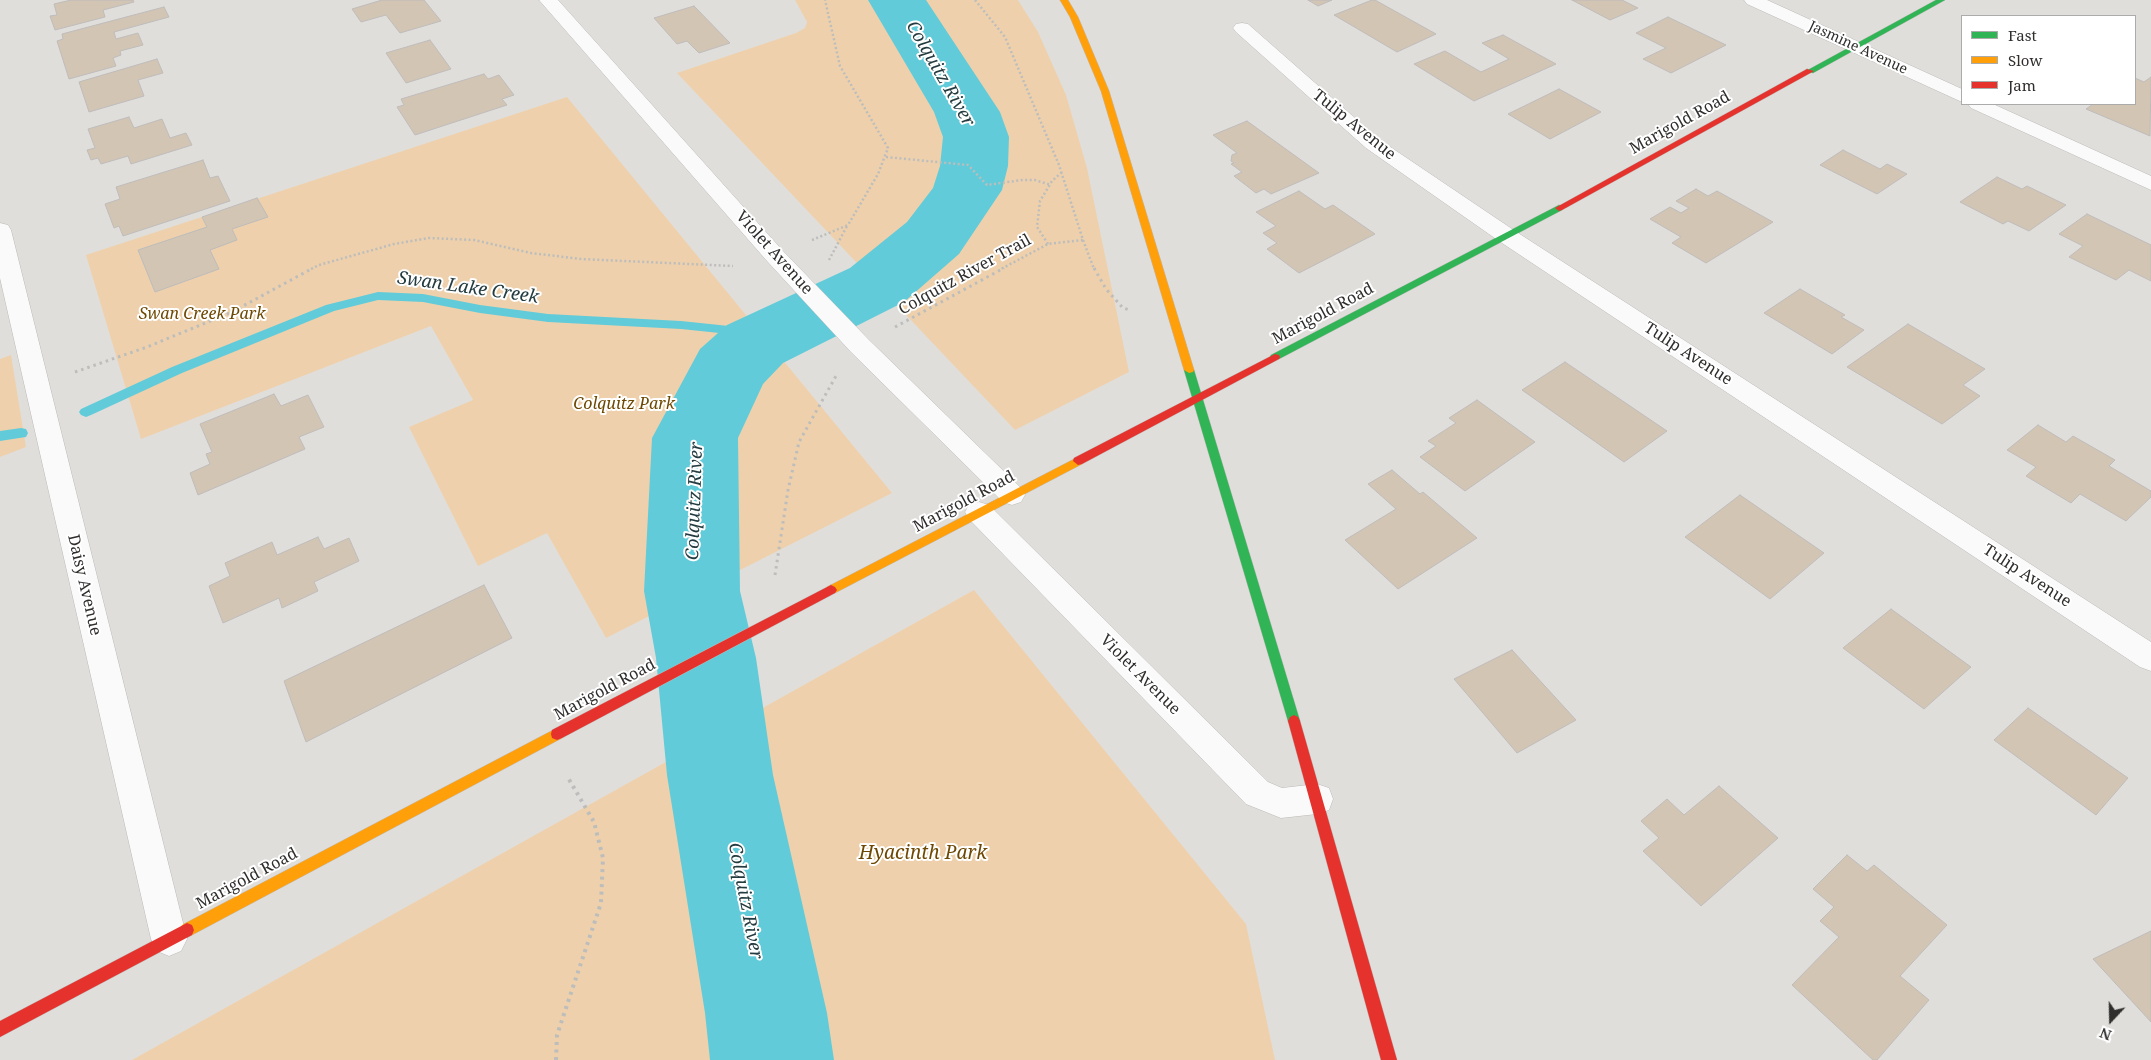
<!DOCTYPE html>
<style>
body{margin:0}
#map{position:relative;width:2151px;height:1060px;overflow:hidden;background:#e0dedb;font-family:"Noto Serif",serif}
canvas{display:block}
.legend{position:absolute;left:1961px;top:15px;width:175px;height:90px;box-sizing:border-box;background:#fff;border:1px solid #acabab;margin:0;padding:6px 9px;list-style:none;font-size:15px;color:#2f2e2c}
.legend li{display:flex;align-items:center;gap:10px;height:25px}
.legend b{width:25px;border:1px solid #acabab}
.north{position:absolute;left:2086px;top:995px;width:50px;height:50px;-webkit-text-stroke:4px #fff;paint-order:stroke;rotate:201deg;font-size:14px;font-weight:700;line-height:20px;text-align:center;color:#2f2e2c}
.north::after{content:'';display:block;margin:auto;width:18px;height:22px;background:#2f2e2c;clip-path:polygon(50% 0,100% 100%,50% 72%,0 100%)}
</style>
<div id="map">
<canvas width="2151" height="1060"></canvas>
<ul class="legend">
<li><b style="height:6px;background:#30b455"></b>Fast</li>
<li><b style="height:6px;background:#ff9f0a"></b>Slow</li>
<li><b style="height:6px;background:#e5322d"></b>Jam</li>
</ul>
<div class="north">N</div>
</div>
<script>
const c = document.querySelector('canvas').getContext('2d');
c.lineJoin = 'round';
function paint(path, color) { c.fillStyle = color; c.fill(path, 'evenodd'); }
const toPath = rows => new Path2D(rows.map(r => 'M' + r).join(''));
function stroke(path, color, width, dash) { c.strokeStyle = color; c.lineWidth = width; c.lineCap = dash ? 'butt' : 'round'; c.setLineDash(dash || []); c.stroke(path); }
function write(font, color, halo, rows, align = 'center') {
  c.font = font + ' "Noto Serif",serif'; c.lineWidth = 4; c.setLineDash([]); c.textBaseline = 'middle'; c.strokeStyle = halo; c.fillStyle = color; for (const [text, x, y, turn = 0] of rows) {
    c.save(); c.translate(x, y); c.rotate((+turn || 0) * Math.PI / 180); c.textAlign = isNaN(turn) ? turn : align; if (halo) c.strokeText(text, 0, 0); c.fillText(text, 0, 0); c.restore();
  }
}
paint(toPath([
 [795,0,1018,0,1038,32,1066,95,1087,168,1129,372,1015,430,677,73,796,33,805,28,807,22],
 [567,97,892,493,606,638,547,533,478,566,409,427,473,400,431,326,141,439,86,255],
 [11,355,26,447,0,457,0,359],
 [974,590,1246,924,1275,1060,132,1060]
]), '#eed1ac');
paint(toPath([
 [378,292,423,294,480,305,548,314,681,321,777,331,784,335,777,339,681,329,548,322,480,313,423,302,378,300,334,311,182,373,91,415,86,417,81,415,79,412,81,409,172,367,326,305,378,292],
 [21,428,26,429,28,433,26,437,0,441,0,431,21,428]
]), '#62cbd9');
paint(toPath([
 [868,0,926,0,1000,112,1009,137,1008,166,1002,190,959,254,904,302,783,363,763,384,738,438,740,591,756,658,773,775,827,1013,834,1060,710,1060,705,1013,667,775,656,658,644,591,652,438,700,349,727,325,850,268,907,222,933,188,940,166,943,137,934,112,868,0]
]), '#62cbd9');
const building = toPath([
 [71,0,133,0,134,2,103,10,105,17,55,30,50,16,57,15,54,4,71,0],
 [382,0,424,0,441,21,400,33,386,15,361,22,352,9,382,0],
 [1308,0,1332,0,1318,6,1308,0],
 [1372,0,1375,0,1436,34,1397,52,1334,15,1372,0],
 [1572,0,1622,0,1638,8,1610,20,1572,0],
 [694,6,730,43,699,53,687,41,677,44,654,18,694,6],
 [164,7,169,17,114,32,116,39,138,33,143,45,120,51,121,55,113,58,116,66,69,79,57,41,63,39,62,34,164,7],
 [1668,17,1726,45,1671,73,1643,59,1666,48,1636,33,1668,17],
 [1503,35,1556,64,1474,101,1414,64,1445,51,1481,72,1509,59,1482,43,1503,35],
 [430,40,451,69,406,83,386,53,430,40],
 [157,59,163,73,138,80,144,96,89,112,79,82,157,59],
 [484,74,488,79,499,75,514,95,502,99,507,105,415,135,397,107,404,105,401,99,484,74],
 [2151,77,2150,136,2086,109,2093,104,2135,104,2135,78,2144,82,2151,77],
 [1559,89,1601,112,1550,139,1508,114,1559,89],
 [129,117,134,128,162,119,170,138,186,133,192,145,131,164,128,156,101,164,98,158,91,160,87,150,95,148,88,129,129,117],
 [1247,121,1319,173,1271,194,1264,189,1256,193,1234,176,1242,172,1231,164,1234,163,1231,161,1232,155,1237,153,1213,135,1247,121],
 [1843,150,1880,169,1887,164,1907,174,1877,194,1820,165,1843,150],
 [203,160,210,178,218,176,230,201,123,236,119,226,114,228,105,204,120,199,116,187,203,160],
 [1997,177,2022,189,2027,186,2066,205,2029,231,2008,221,2003,224,1960,202,1997,177],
 [1696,189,1708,196,1717,191,1773,222,1706,263,1672,243,1681,237,1650,219,1670,207,1681,213,1689,208,1676,201,1696,189],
 [1299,191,1325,209,1333,205,1375,234,1299,273,1267,249,1277,243,1263,233,1276,226,1256,212,1299,191],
 [257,198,268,217,232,229,237,240,210,250,219,269,155,292,138,250,207,227,202,217,257,198],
 [2087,214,2151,245,2151,281,2129,270,2116,280,2069,257,2083,246,2059,234,2087,214],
 [1800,289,1845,315,1841,317,1864,330,1832,354,1764,313,1800,289],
 [1908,324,1985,369,1963,385,1980,396,1942,424,1847,367,1908,324],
 [1565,362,1667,431,1624,462,1522,390,1565,362],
 [274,394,281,406,308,395,324,427,299,437,305,449,198,495,190,473,210,464,206,454,212,452,200,424,274,394],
 [1477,400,1535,442,1465,491,1420,457,1436,446,1428,441,1456,423,1449,418,1477,400],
 [2038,425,2066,442,2073,436,2115,460,2109,466,2151,491,2151,497,2126,521,2080,494,2071,503,2026,476,2036,467,2007,450,2038,425],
 [1392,470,1420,494,1423,492,1477,538,1398,589,1345,540,1396,509,1368,484,1392,470],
 [1740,495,1824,553,1770,599,1685,537,1740,495],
 [318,537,324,549,349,538,359,561,314,582,318,591,282,608,279,598,223,623,209,586,230,576,225,563,272,542,277,555,318,537],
 [484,585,512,638,306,742,284,681,484,585],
 [1891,609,1971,667,1924,709,1843,648,1891,609],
 [1512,650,1576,720,1517,753,1454,679,1512,650],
 [2028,708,2128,778,2096,815,1994,740,2028,708],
 [1719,786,1778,838,1701,906,1643,851,1659,838,1641,821,1667,799,1684,815,1719,786],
 [1847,855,1867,871,1874,865,1947,925,1900,976,1929,1000,1877,1060,1873,1060,1792,985,1839,937,1820,921,1834,907,1813,889,1847,855],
 [2151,931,2151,1022,2093,959,2151,931]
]);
paint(building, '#d2c5b4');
stroke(building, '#bebcbb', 1);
const street = toPath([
 [539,0,558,0,783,251,869,340,1021,488,1025,495,1021,502,1012,505,1003,502,851,352,767,261,539,0],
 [1744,0,1767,0,1962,89,1962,102,1747,4,1744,0],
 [1242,23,1248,24,1380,140,1515,231,2151,642,2151,671,2140,667,1499,241,1366,148,1236,32,1233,28,1236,24,1242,23],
 [1968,104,1993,104,2151,176,2151,190,1971,108,1968,104],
 [0,223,8,225,11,230,187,939,181,951,169,956,157,951,151,939,0,278,0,223],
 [979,502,989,505,1268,782,1282,788,1317,784,1329,788,1333,799,1329,810,1317,814,1281,818,1246,804,969,519,965,512,969,505,979,502]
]);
const fast = toPath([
 [1936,0,1945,0,1813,73,1806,71,1936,0],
 [1559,205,1563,208,1562,210,1279,359,1271,359,1270,357,1271,355,1559,205],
 [1189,367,1194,370,1300,721,1298,725,1294,727,1290,725,1288,721,1184,370,1189,367]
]);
const slow = toPath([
 [1060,0,1068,0,1078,17,1109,91,1194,370,1193,372,1189,373,1184,370,1101,91,1070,17,1060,0],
 [1078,457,1082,458,1083,461,1082,464,835,593,827,593,825,590,827,587,1078,457],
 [557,728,562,730,563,734,562,738,192,935,187,937,182,935,180,930,182,925,557,728]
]);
const jam = toPath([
 [1807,69,1814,71,1562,210,1559,211,1555,208,1807,69],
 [1275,354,1279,355,1280,357,1279,359,1082,464,1078,465,1073,461,1074,458,1275,354],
 [831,585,835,587,837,590,835,593,562,738,557,740,552,738,551,734,552,730,831,585],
 [1294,715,1298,717,1300,721,1397,1060,1381,1060,1288,721,1290,717,1294,715],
 [187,923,192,925,194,930,192,935,0,1037,0,1021,187,923]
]);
stroke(street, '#bcbab8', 1);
stroke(fast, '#bcbab8', 1);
stroke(slow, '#bcbab8', 1);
stroke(jam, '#bcbab8', 1);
stroke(toPath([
 [975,0,1005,37,1059,165,1083,240,1048,244,1001,269],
 [886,157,968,165,987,185,1022,180,1035,180,1051,185],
 [812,240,848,225,878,174,888,148,840,66,825,0],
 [1083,240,1094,269],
 [1048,244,1037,227,1040,201,1052,181,1062,172],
 [829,260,847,226],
 [311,269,319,265,394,244,429,238,474,240,531,253,581,259,733,266]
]), '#bdbdbc', 2.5, [2, 2.5]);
stroke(toPath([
 [1094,268,1106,289,1123,308,1130,310],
 [895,327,1004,268],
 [75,372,147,347,232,312,313,268],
 [775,575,788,490,799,442,836,376]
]), '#bdbdbc', 3, [2.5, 4]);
stroke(toPath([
 [556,1060,557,1035,601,903,603,858,594,822,567,776]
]), '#bdbdbc', 4, [3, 4.5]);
paint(street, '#fafafa');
paint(fast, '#30b455');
paint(slow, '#ff9f0a');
paint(jam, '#e5322d');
write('14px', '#2f2e2c', '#fff', [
 ["Jasmine Avenue",1858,48,25]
]);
write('16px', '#2f2e2c', '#fff', [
 ["Marigold Road",1680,123,-29],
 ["Tulip Avenue",1354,125,39],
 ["Violet Avenue",774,253,48],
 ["Colquitz River Trail",965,275,-29],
 ["Marigold Road",1323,314,-28],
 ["Tulip Avenue",1688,354,33],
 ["Marigold Road",964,502,-28],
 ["Tulip Avenue",2027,576,33],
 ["Daisy Avenue",84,585,77],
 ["Violet Avenue",1140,675,45],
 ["Marigold Road",605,690,-28],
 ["Marigold Road",247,879,-28]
]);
write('italic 16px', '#6e4802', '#fff', [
 ["Swan Creek Park",202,314],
 ["Colquitz Park",624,404]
]);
write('italic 18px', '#243c40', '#fff', [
 ["Colquitz River",940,74,60],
 ["Swan Lake Creek",468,288,8],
 ["Colquitz River",695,501,-88],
 ["Colquitz River",745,901,79]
]);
write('italic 19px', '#6e4802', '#fff', [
 ["Hyacinth Park",923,854]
]);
</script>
